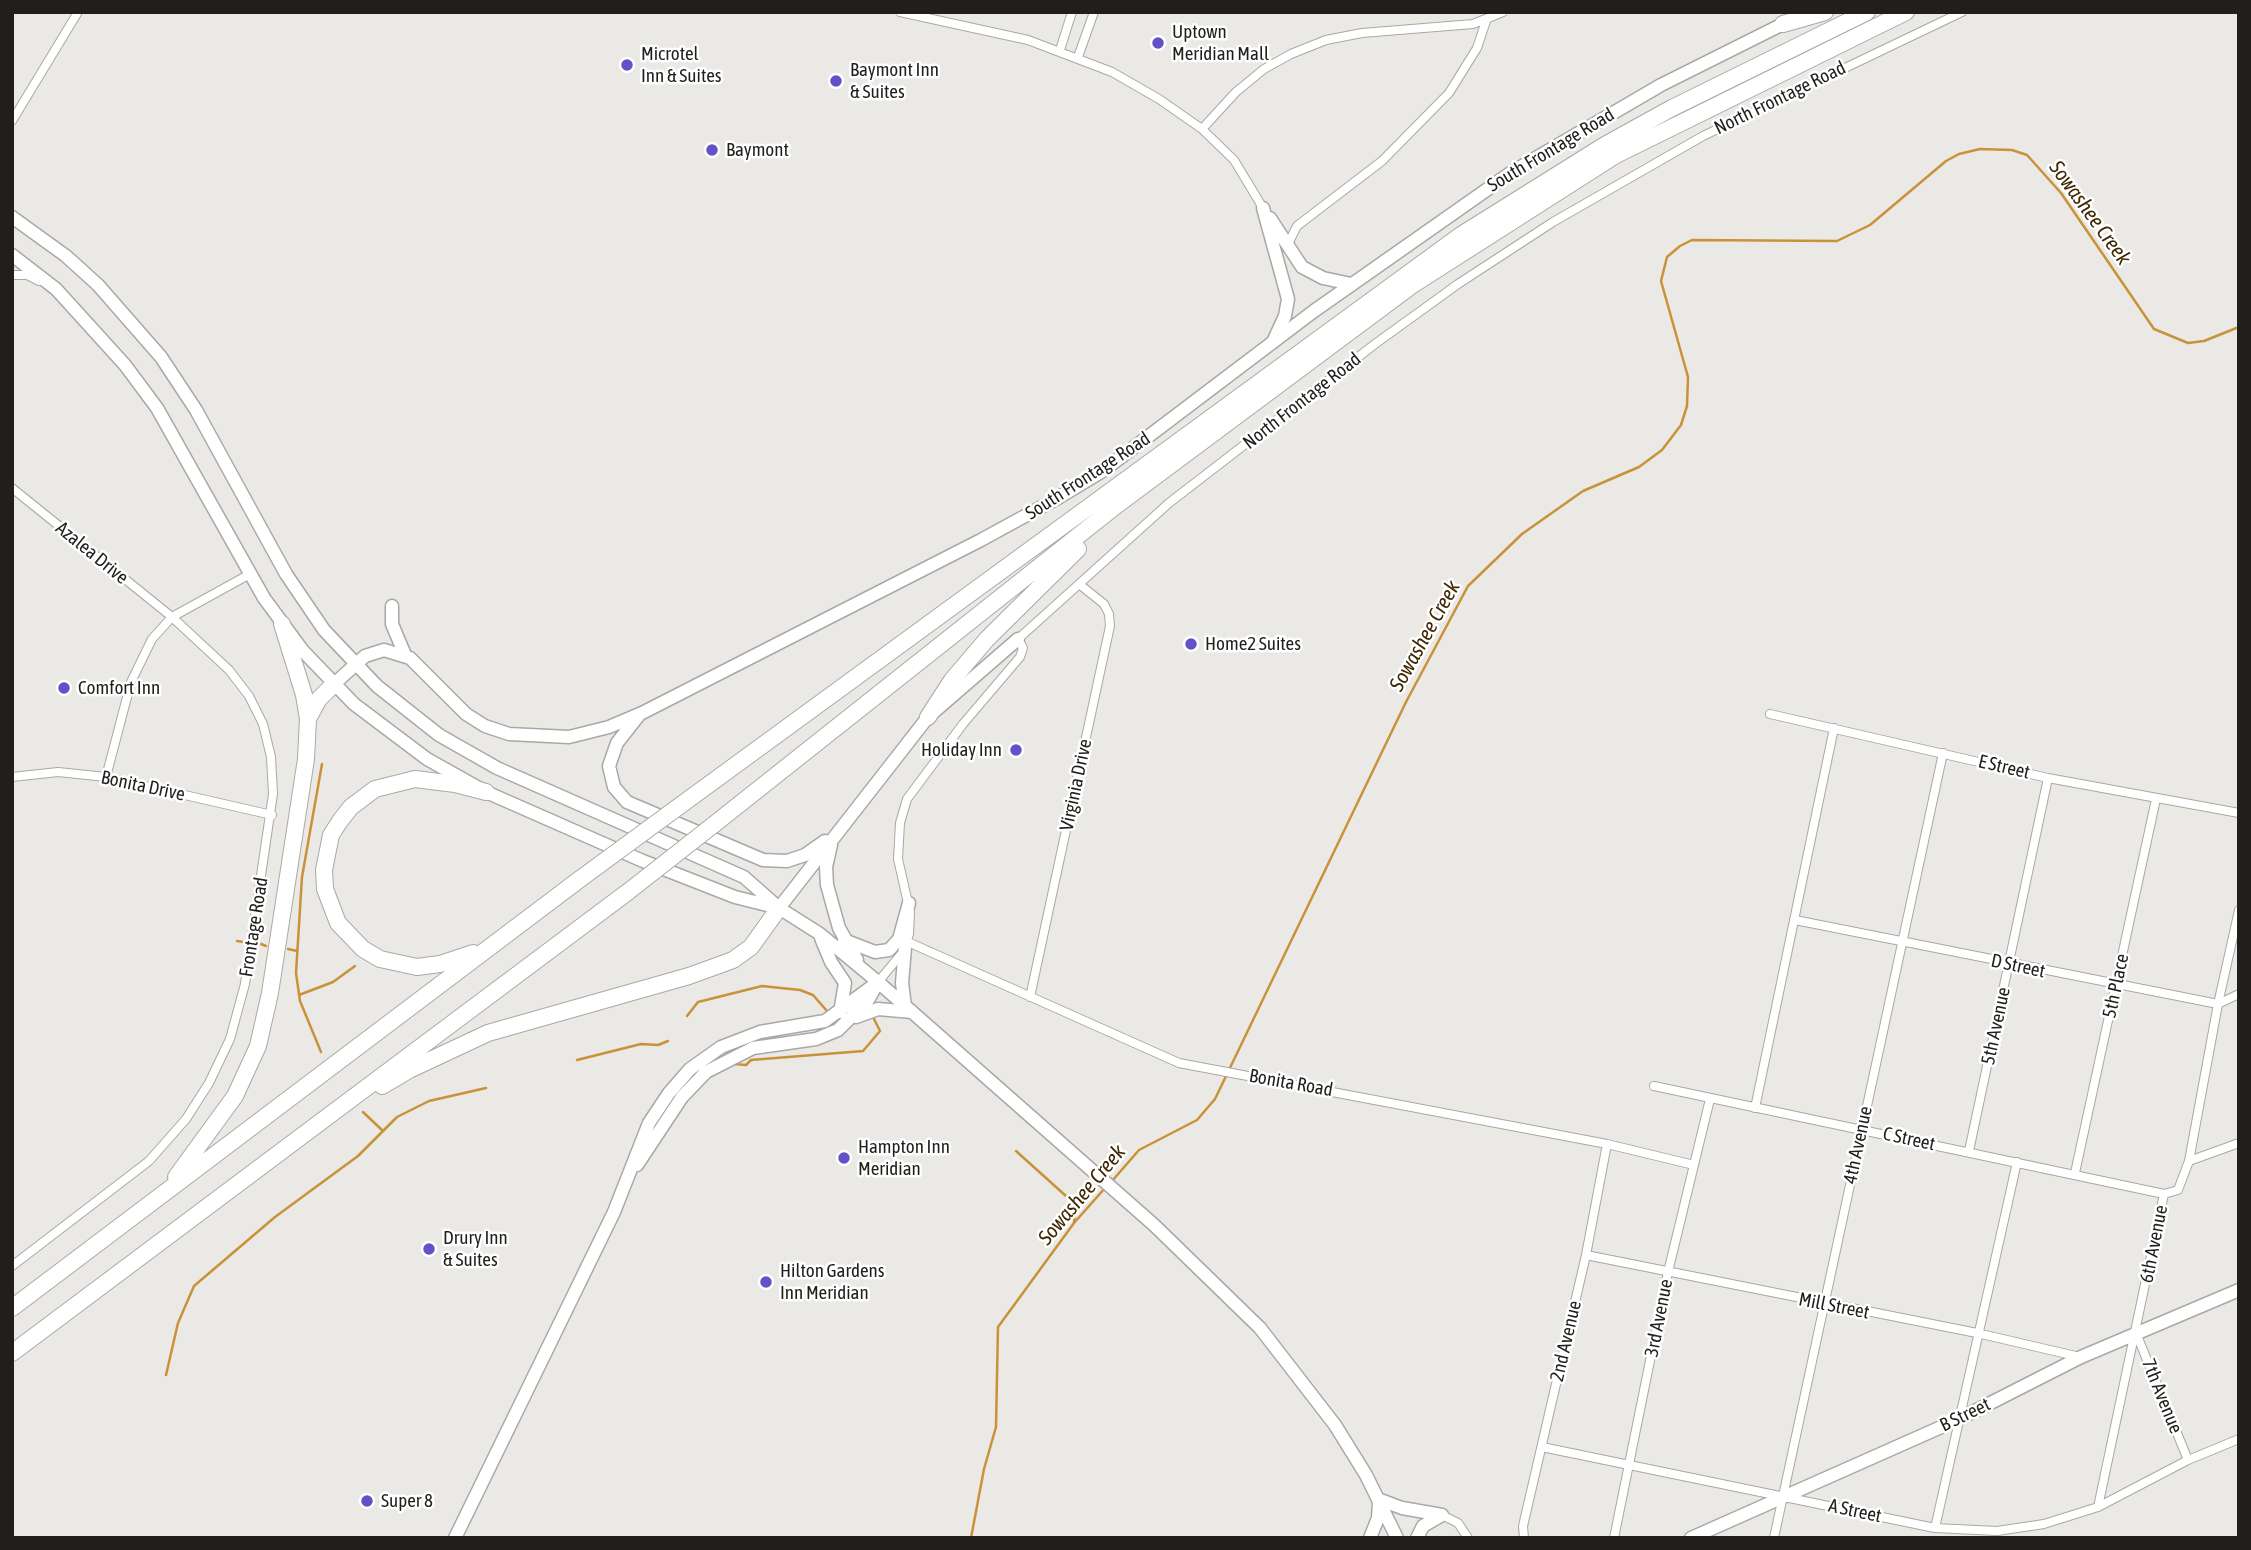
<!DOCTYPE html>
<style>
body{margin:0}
#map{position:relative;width:2251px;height:1550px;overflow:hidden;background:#ebe9e5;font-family:"Asap Condensed",sans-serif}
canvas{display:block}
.frame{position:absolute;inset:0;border:14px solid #201f1e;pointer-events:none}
</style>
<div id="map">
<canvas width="2251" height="1550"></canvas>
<div class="frame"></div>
</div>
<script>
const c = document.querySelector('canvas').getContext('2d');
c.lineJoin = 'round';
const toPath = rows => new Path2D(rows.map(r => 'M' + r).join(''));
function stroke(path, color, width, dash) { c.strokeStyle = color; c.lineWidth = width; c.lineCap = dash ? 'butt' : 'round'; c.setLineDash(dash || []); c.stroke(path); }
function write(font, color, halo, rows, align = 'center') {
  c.font = font + ' "Asap Condensed",sans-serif'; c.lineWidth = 5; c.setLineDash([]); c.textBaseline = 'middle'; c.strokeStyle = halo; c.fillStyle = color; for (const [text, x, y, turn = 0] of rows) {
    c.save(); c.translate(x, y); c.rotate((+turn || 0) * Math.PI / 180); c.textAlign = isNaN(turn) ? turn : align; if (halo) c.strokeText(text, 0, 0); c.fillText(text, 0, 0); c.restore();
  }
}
stroke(toPath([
 [237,941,243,942],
 [261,944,266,946],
 [288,949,297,951],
 [299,995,333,982,355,966],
 [687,1016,698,1002,762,986,800,990,813,995,827,1011],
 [321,1052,300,1001,296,973,302,877,322,764],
 [577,1060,641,1044,658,1045,668,1041],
 [734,1064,746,1065,751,1060,863,1051,880,1031,873,1017],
 [363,1112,383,1131],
 [1016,1151,1076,1205,1074,1222],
 [1112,1181,1139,1150,1197,1120,1215,1099,1406,702,1468,586,1522,534,1583,491,1639,467,1662,450,1681,425,1687,406,1688,377,1661,281,1667,257,1680,246,1692,240,1837,241,1870,225,1946,161,1959,154,1980,149,2012,150,2027,155,2061,193,2154,329,2188,343,2204,341,2239,327],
 [166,1375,178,1323,194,1286,275,1217,358,1156,397,1117,429,1101,486,1088],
 [971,1538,984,1469,996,1427,998,1327,1074,1223,1105,1188]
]), '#c99239', 2.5);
const street = toPath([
 [900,12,1028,40,1112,72,1159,99,1202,129,1234,160,1263,208],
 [1060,50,1072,12],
 [1078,57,1094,12],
 [12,121,78,12],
 [1202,129,1236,92,1264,69,1291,54,1326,40,1362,33,1473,24,1503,12],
 [1287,246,1297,226,1382,161,1449,93,1477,48,1486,21],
 [12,275,27,275,39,281],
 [12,488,172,617,229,670,249,696,263,724,271,757,273,794,245,984,230,1039,209,1083,186,1119,149,1161,12,1266],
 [1770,714,2048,778,2239,813],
 [12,777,58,772,106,777,272,815],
 [106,777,131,682,152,639,172,617,250,574],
 [1795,920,2218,1004,2239,994],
 [908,942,1179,1063,1607,1144,1694,1165],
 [878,982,903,952,909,934,910,912,898,859,900,823,907,799,963,724,1020,657,1023,648,1018,639,1169,503,1375,344,1458,284,1553,222,1703,136,1962,12],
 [1030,997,1110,626,1109,614,1104,604,1079,584],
 [1654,1086,2164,1194],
 [1755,1108,1834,728],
 [1969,1151,2048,778],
 [2189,1161,2239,1143],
 [2075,1173,2156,799],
 [1586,1255,1977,1333,2080,1357],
 [2136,1333,2188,1460],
 [1542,1447,1935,1528,1997,1531,2044,1524,2098,1507,2188,1460,2239,1439],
 [2098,1507,2164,1194,2178,1190,2189,1161,2218,1004,2239,910],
 [1442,1515,1458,1523,1468,1538],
 [1935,1528,2017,1162],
 [1524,1538,1523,1526,1586,1255,1607,1144],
 [1614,1538,1668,1272,1710,1099],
 [1774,1538,1943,753]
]);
const secondary = toPath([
 [1263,208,1288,299,1285,316,1273,342],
 [1270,218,1302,267,1323,278,1351,284],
 [392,606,392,624,405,655],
 [878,982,1154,1225,1260,1328,1335,1425,1366,1475,1397,1538],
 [905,1006,902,983,905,948],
 [1378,1499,1402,1508,1442,1515],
 [1370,1538,1378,1518,1379,1502],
 [1417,1538,1423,1526,1442,1515],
 [1691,1538,1957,1420,2081,1357,2239,1290]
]);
const primary = toPath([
 [12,217,66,256,98,285,161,357,196,410,286,574,324,630,377,686,439,735,497,768,744,877,779,908,820,934,878,982],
 [12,255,56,289,125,365,157,408,264,598,303,651,354,704,427,759,486,792,643,861,735,897,775,907],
 [334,684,365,656,384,650,410,658,466,714,485,726,509,734,569,737,609,727,642,713,981,540,1056,499,1104,470,1314,311,1512,172,1661,85,1783,24],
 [639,715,617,743,609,766,614,787,627,802,763,860,787,861,805,855,825,841],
 [831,845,826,867,827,885,839,928,857,960],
 [779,908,928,717,1018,639],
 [821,938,831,962,845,983,840,1012],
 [844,940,875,952,889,950,899,939,909,903],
 [856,1017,878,1009,912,1012],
 [637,1165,682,1097,706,1072,753,1048,816,1039,838,1030,868,1000,877,984],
 [455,1538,614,1212,649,1123,669,1093,690,1069,721,1047,760,1032,825,1021,878,982]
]);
const highway = toPath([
 [1783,24,1825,12],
 [928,717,952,680,987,639,1078,549],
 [308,719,319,699,334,684],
 [674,810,1461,235,1605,145,1672,108,1867,12],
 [712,826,1117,505,1411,286,1616,155,1906,12],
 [473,953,440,964,417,967,380,959,363,949,338,923,325,889,324,870,331,835,340,821,351,807,375,789,415,779,455,784,486,792],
 [382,1086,409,1070,488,1033,689,976,733,960,751,947,779,908],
 [176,1177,235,1096,258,1046,270,993,306,759,308,719,304,695,282,624],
 [12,1308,580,879],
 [12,1353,629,891]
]);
stroke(street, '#aaa8a5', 10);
stroke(secondary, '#aaa8a5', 15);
stroke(primary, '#aaa8a5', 15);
stroke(highway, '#aaa8a5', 18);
stroke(street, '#fff', 8);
stroke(secondary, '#fff', 12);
stroke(primary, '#fff', 12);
stroke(highway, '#fff', 16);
const highwayBridge = toPath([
 [580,879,674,810],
 [629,891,712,826]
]);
stroke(highwayBridge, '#aaa8a5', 18, []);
stroke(highwayBridge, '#fff', 16);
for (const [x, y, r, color] of [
 [1158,43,7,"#6450c9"],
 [627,65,7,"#6450c9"],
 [836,81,7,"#6450c9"],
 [712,150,7,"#6450c9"],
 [1191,644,7,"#6450c9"],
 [64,688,7,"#6450c9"],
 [1016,750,7,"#6450c9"],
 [844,1158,7,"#6450c9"],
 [429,1249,7,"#6450c9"],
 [766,1282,7,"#6450c9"],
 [367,1501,7,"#6450c9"]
]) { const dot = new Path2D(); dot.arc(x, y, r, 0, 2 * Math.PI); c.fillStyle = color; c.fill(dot); stroke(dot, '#fff', 2.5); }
write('19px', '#201f1e', '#fff', [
 ["Uptown",1172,32],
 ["Meridian Mall",1172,54],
 ["Microtel",641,54],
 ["Inn & Suites",641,76],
 ["Baymont Inn",850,70],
 ["& Suites",850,92],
 ["Baymont",726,150],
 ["Home2 Suites",1205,644],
 ["Comfort Inn",78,688],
 ["Holiday Inn",1002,750,"right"],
 ["Hampton Inn",858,1147],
 ["Meridian",858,1169],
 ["Drury Inn",443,1238],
 ["& Suites",443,1260],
 ["Hilton Gardens",780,1271],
 ["Inn Meridian",780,1293],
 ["Super 8",381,1501]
], 'left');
write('19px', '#201f1e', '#fff', [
 ["North Frontage Road",1780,98,-26],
 ["South Frontage Road",1551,150,-31],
 ["North Frontage Road",1302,401,-38],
 ["South Frontage Road",1088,476,-33],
 ["Azalea Drive",92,553,39],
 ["E Street",2004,767,13],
 ["Virginia Drive",1076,785,-78],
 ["Bonita Drive",143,786,12],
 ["Frontage Road",254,927,-81],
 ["D Street",2018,966,12],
 ["5th Place",2116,986,-78],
 ["5th Avenue",1996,1026,-78],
 ["Bonita Road",1291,1083,10],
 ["C Street",1909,1139,12],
 ["4th Avenue",1858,1145,-78],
 ["6th Avenue",2154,1244,-79],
 ["Mill Street",1834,1306,11],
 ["3rd Avenue",1659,1318,-79],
 ["2nd Avenue",1566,1341,-77],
 ["7th Avenue",2162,1396,68],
 ["B Street",1965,1415,-26],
 ["A Street",1855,1511,12]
]);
write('italic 21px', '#3e2801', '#fff', [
 ["Sowashee Creek",2090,213,54],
 ["Sowashee Creek",1425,636,-61],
 ["Sowashee Creek",1082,1195,-50]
]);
</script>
